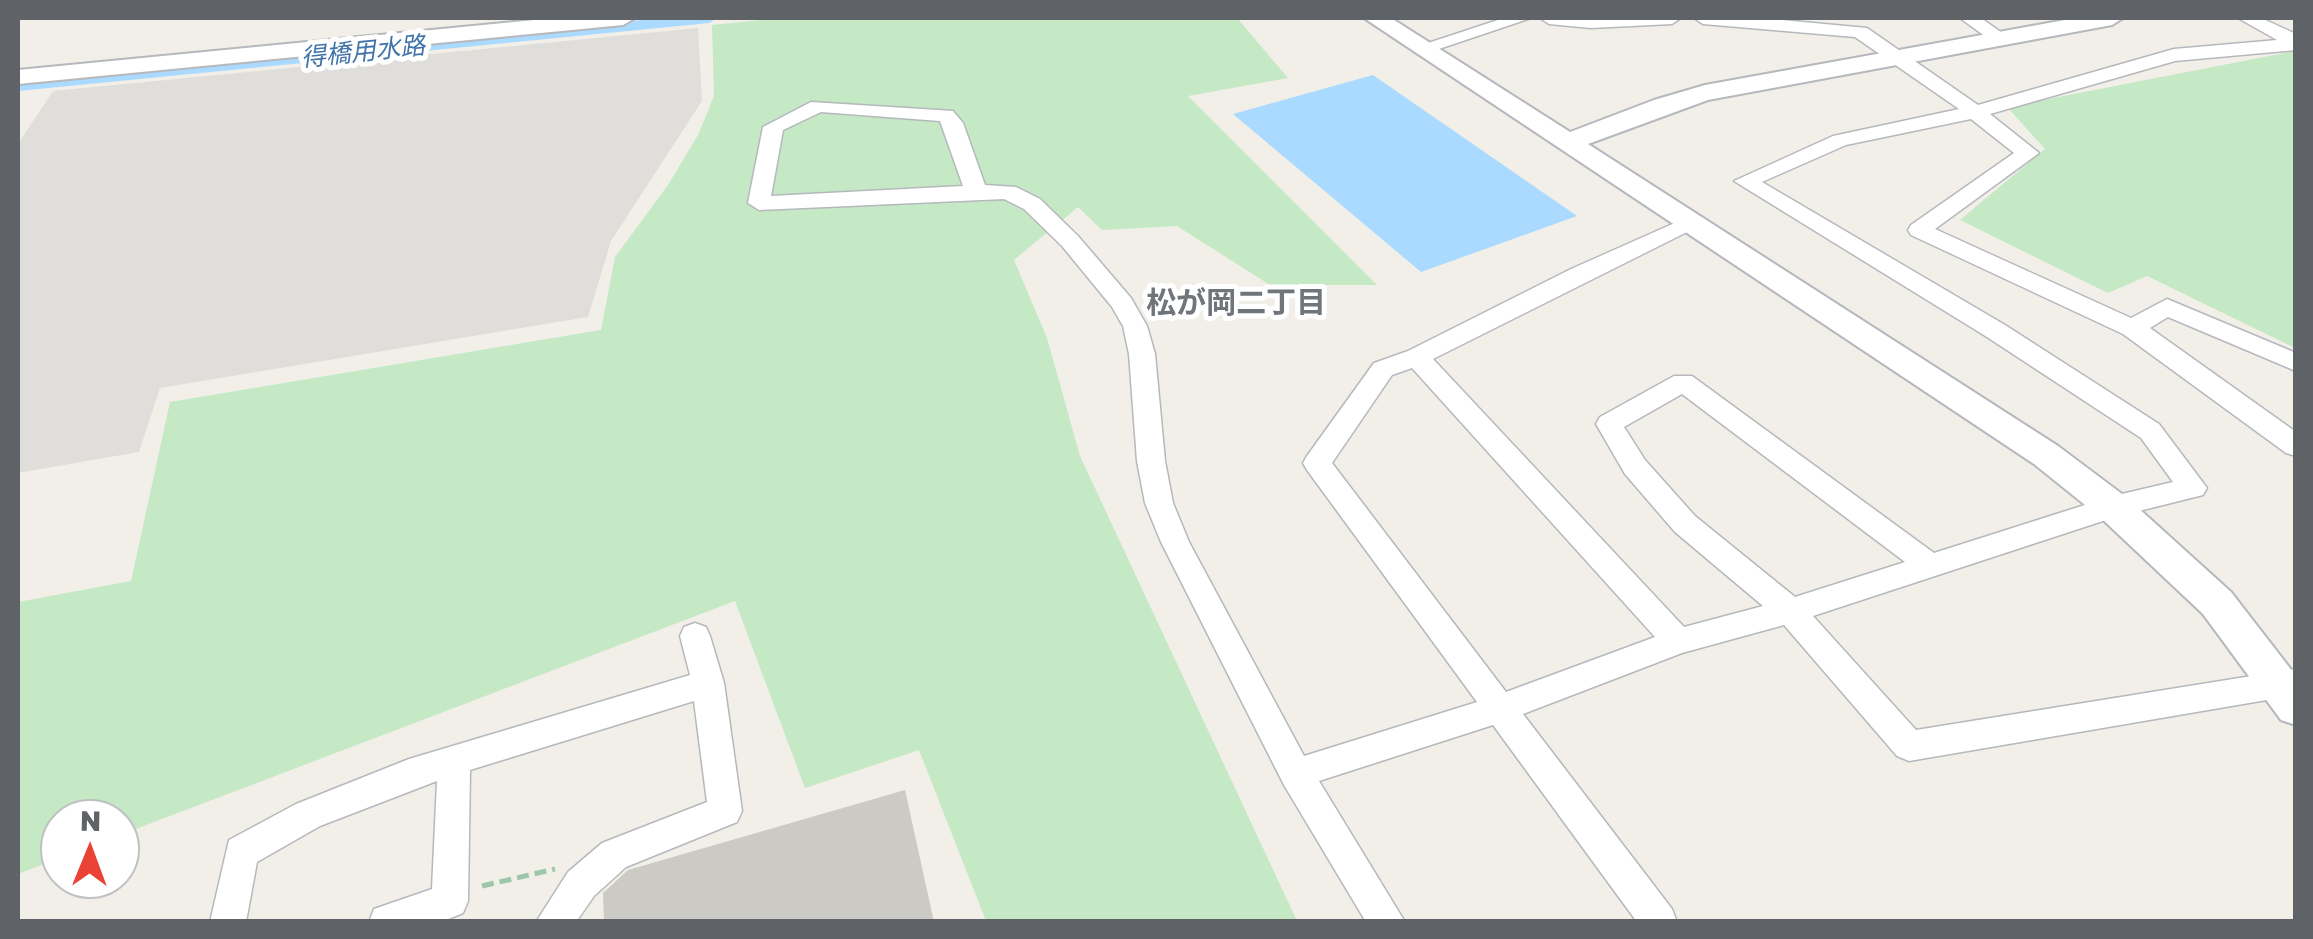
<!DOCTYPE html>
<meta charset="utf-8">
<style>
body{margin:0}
#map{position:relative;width:2313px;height:939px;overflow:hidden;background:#f1efe8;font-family:"Golos Text",sans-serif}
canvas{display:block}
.frame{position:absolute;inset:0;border:20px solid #5f6368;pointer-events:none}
.north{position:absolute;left:40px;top:799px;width:100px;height:100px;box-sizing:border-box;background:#fff;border:2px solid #bfc1c3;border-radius:50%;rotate:1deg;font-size:28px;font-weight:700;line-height:40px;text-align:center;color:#5f6368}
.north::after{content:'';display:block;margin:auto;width:35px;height:45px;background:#ea4335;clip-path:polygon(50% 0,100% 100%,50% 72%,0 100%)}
</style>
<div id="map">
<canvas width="2313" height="939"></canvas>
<div class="frame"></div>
<div class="north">N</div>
</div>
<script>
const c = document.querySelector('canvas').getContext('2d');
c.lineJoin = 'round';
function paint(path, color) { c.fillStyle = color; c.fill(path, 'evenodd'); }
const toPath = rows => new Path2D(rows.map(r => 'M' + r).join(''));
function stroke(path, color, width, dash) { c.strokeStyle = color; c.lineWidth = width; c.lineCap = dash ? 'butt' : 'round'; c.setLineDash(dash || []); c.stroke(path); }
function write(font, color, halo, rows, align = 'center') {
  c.font = font + ' "Golos Text","Noto Sans JP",sans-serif'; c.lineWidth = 10; c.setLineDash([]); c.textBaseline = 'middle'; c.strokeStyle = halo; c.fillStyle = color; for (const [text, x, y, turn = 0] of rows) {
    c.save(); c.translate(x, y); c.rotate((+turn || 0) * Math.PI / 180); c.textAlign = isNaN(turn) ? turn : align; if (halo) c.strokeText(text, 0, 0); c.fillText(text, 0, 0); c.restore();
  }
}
paint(toPath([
 [698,28,702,101,611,241,588,317,160,388,139,452,18,473,18,144,53,91]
]), '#e0deda');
paint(toPath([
 [782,18,1237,18,1288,78,1188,96,1377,285,1270,285,1177,226,1102,230,1078,207,1014,260,1047,338,1080,456,1297,921,986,921,919,750,805,788,735,601,120,835,120,819,60,819,60,858,18,874,18,602,131,581,170,402,601,330,615,257,668,185,698,135,714,96,712,25],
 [2295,51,2295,348,2147,276,2108,293,1960,220,2045,149,2007,107]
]), '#c5e8c5');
paint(toPath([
 [1373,75,1577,216,1421,272,1233,114]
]), '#aadaff');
paint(toPath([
 [663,18,717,18,709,23,18,91,18,81,663,18]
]), '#aadaff');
paint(toPath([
 [905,790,934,922,604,922,603,893,628,870]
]), '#cccac5');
const minor = toPath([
 [1504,18,1531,18,1430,52,1416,52,1413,48,1504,18],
 [1540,18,1681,18,1672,24,1591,28,1549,24,1540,18],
 [1694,18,1760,18,1867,28,1978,105,2174,49,2277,40,2238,18,2261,18,2296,34,2296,50,2175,61,1990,114,2039,153,1935,229,2131,318,2167,299,2296,353,2296,371,2168,317,2150,328,2296,432,2296,456,2286,453,2123,334,1911,235,1908,230,1911,225,2014,153,1971,119,1846,145,1762,182,2005,325,2159,424,2207,488,2203,495,2115,517,1813,616,1916,730,2295,669,2296,695,1909,761,1897,756,1784,625,1682,653,1523,714,1672,909,1677,922,1637,922,1493,725,1319,781,1405,922,1366,922,1284,785,1161,542,1145,503,1137,461,1129,354,1123,326,1112,307,1062,246,1024,209,1004,199,759,210,748,203,763,127,811,102,953,111,963,123,985,185,1016,187,1040,199,1078,236,1131,298,1147,326,1155,354,1165,461,1173,503,1189,542,1304,756,1477,702,1307,470,1303,463,1307,456,1374,363,1408,351,1571,269,1686,218,1702,218,1705,223,1433,359,1684,627,1763,606,1675,532,1625,474,1596,424,1600,417,1674,376,1692,376,1934,553,2113,496,2173,482,2141,438,1987,337,1734,181,1833,136,1959,109,1855,37,1703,24,1694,18],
 [821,112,940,121,963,186,771,196,783,130,821,112],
 [1412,368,1655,637,1506,692,1332,463,1392,375,1412,368],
 [1682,394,1905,562,1795,597,1695,516,1645,460,1624,427,1682,394],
 [1960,18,1981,18,2009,38,2000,44,1993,42,1960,18],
 [695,623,706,627,710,636,724,683,742,811,737,822,626,867,594,896,576,922,536,922,568,872,602,843,707,802,694,701,470,770,468,901,463,913,441,922,369,922,374,909,432,889,437,781,320,826,257,862,246,922,210,922,229,840,296,804,409,759,690,675,680,636,684,627,695,623]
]);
const tertiary = toPath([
 [555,18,635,18,623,25,18,84,18,70,555,18],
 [1364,18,1391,18,1570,132,1654,100,1705,85,2076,18,2123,18,2112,25,1708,100,1588,144,2058,446,2126,497,2231,592,2296,676,2296,725,2281,720,2203,614,2100,517,2034,464,1364,18]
]);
stroke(minor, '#b5b8bc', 3);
stroke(tertiary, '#b5b8bc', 4);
stroke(toPath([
 [482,886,555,869]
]), '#9cc7a9', 5, [12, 6]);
paint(minor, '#fff');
paint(tertiary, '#fff');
write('italic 25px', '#4174aa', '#fff', [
 ["得橋用水路",363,52,-6]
]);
write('bold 30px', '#70757a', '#fff', [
 ["松が岡二丁目",1236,303]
]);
</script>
